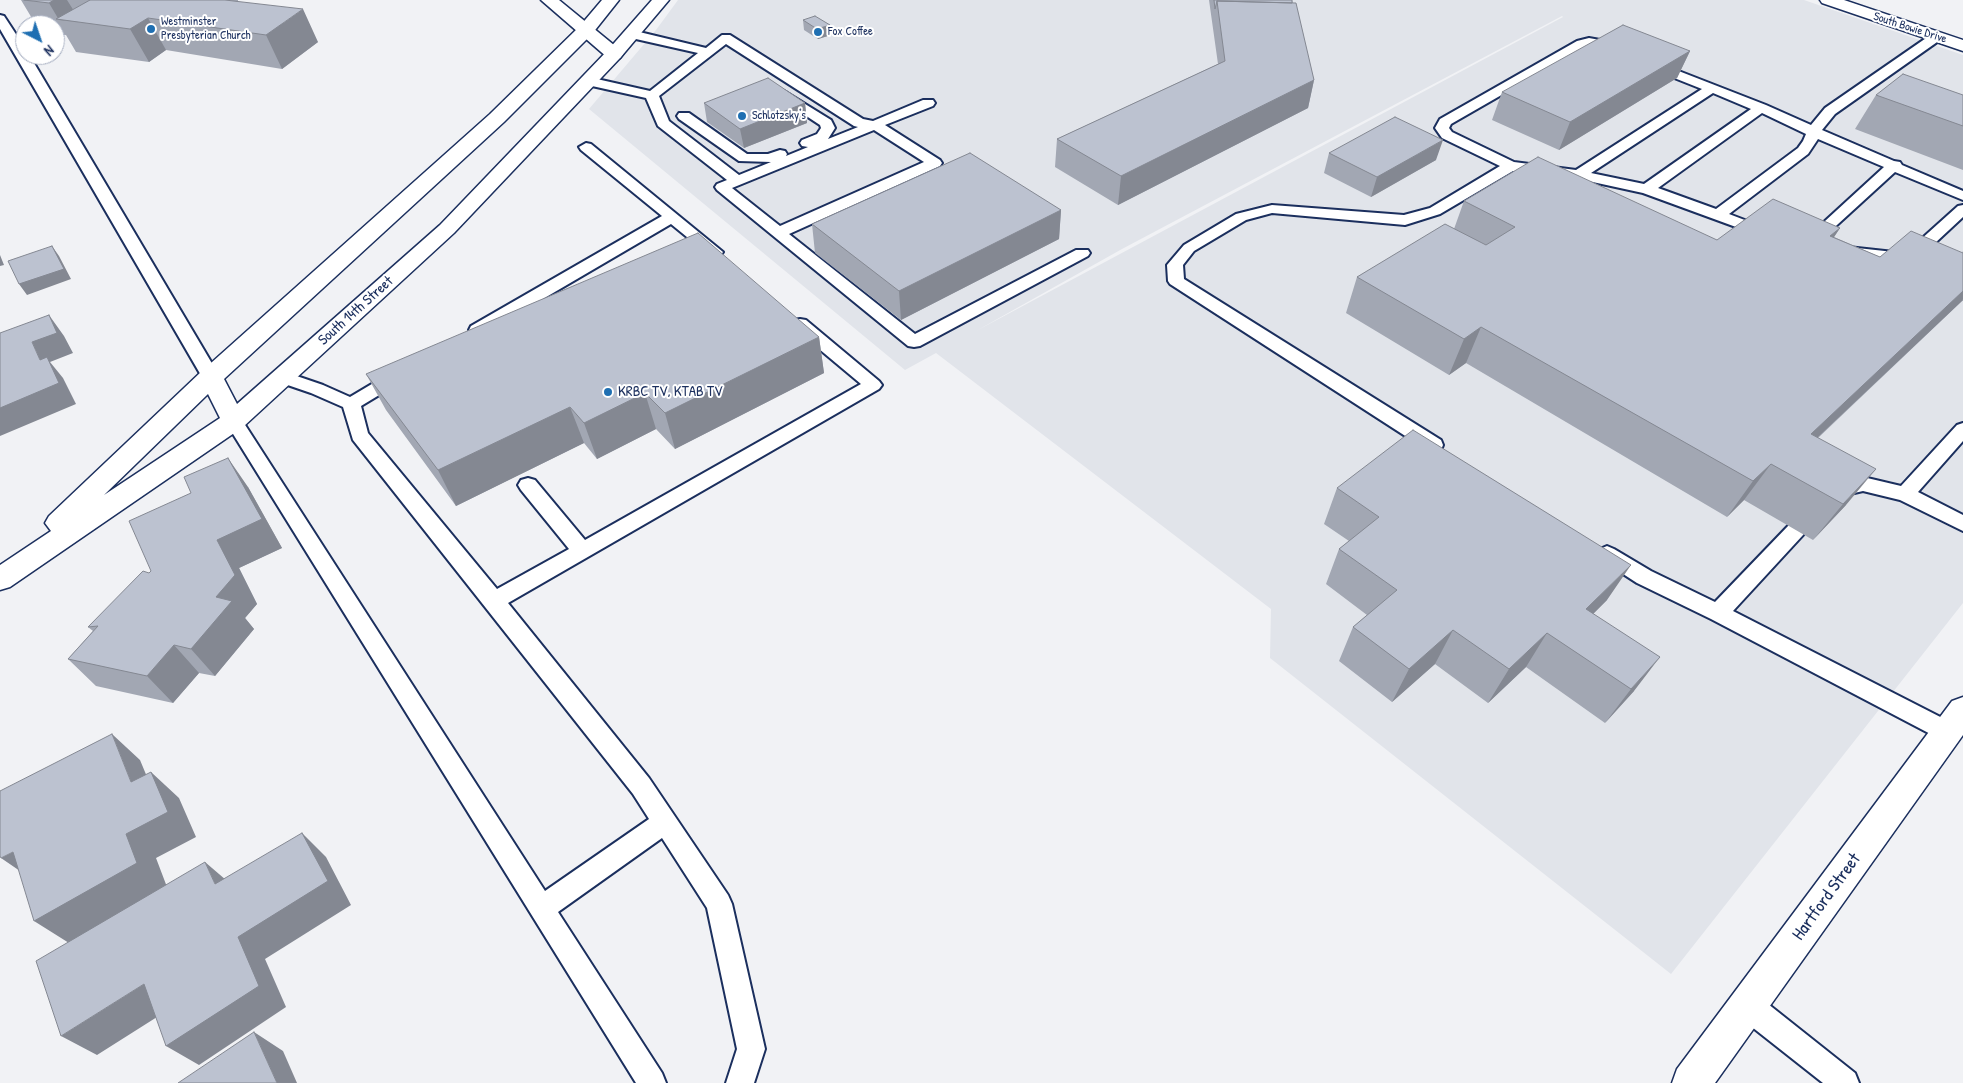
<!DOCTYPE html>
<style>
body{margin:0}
#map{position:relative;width:1963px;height:1083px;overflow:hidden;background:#f1f2f5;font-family:"Patrick Hand",sans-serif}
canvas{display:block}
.north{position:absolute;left:15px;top:15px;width:50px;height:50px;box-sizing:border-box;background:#fff;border:1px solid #a4acbf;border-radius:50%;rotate:139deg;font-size:14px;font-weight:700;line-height:20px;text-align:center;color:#1b2f5e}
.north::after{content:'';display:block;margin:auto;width:18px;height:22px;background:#1f6fb2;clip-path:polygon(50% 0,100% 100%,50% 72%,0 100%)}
</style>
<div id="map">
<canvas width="1963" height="1083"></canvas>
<div class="north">N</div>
</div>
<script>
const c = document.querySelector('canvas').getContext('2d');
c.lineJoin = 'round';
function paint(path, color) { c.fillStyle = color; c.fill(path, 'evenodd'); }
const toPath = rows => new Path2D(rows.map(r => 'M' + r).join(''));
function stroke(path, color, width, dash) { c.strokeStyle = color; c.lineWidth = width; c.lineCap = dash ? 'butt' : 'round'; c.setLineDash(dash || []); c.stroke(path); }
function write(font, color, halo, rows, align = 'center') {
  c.font = font + ' "Patrick Hand",sans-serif'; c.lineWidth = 4; c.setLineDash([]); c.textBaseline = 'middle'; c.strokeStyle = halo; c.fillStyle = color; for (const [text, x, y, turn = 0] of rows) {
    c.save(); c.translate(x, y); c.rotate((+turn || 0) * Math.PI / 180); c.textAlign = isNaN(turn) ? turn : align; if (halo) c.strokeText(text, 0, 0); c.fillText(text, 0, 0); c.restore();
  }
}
paint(toPath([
 [678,0,1804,0,1963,55,1963,603,1671,974,1270,658,1271,609,936,353,905,370,589,109,656,30],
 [1562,16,1563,17,976,331,1122,249]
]), '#e1e4ea');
const lane = toPath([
 [0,15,4,16,25,48,25,55,29,55,34,63,220,377,217,381,211,383,205,381,202,377,0,29,0,15],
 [631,30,706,48,722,35,730,35,863,119,873,121,923,100,933,100,935,103,933,106,885,125,940,160,942,163,940,166,789,234,915,334,1076,250,1088,250,1090,253,1088,256,920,346,914,347,908,346,717,190,715,187,717,184,727,180,658,126,646,98,583,84,582,81,583,78,588,77,650,91,698,53,627,37,625,34,627,31,631,30],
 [726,44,854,126,858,127,828,139,835,128,831,120,784,91,777,95,779,98,820,125,821,128,817,134,802,140,800,143,802,146,808,147,786,156,787,154,785,151,780,150,768,154,747,154,689,113,679,113,677,116,679,119,739,161,771,162,739,175,669,121,659,96,726,44],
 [874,130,924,162,780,226,732,188,874,130],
 [1936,33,1942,37,1940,40,1835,114,1822,130,1894,161,1900,162,1902,165,1963,191,1963,200,1895,172,1814,246,1804,246,1801,243,1884,167,1818,139,1808,154,1729,214,1771,230,1774,233,1771,236,1766,238,1643,193,1579,179,1513,171,1440,214,1405,225,1272,213,1246,220,1194,251,1183,265,1184,279,1441,440,1443,445,1441,450,1434,451,1427,450,1170,284,1168,281,1167,265,1184,245,1236,214,1272,205,1404,215,1430,208,1500,166,1442,138,1435,128,1440,119,1577,41,1589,38,1600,40,1621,47,1623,50,1617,54,1597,47,1585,47,1451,124,1449,128,1452,132,1514,162,1576,170,1702,89,1649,68,1647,65,1653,61,1766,105,1811,125,1825,108,1932,34,1936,33],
 [1713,93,1751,109,1644,184,1591,173,1713,93],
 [1762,113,1806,134,1803,141,1798,148,1716,209,1658,188,1762,113],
 [586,143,591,144,723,252,721,255,715,257,709,255,671,224,483,334,477,335,471,334,469,330,471,326,662,216,581,150,579,147,586,143],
 [1963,205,1963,217,1920,257,1894,262,1848,257,1842,255,1840,252,1842,249,1848,247,1894,252,1909,250,1958,206,1963,205],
 [800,319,806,320,879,381,882,385,879,389,508,603,649,778,728,895,732,904,765,1049,754,1083,726,1083,737,1049,707,908,662,838,558,912,662,1073,666,1083,636,1083,225,421,228,417,234,415,240,417,545,891,649,819,633,794,353,440,343,407,311,393,276,381,273,377,276,373,282,371,323,385,350,397,392,372,398,370,404,372,407,376,404,380,361,406,368,433,497,589,569,549,521,490,518,485,521,480,528,478,535,480,585,540,861,384,794,328,792,324,794,320,800,319],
 [1963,423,1963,441,1918,492,1963,515,1963,531,1900,500,1863,491,1837,497,1830,495,1827,490,1830,485,1863,477,1901,486,1957,425,1963,423],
 [1796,523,1803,525,1806,530,1803,535,1733,611,1956,725,1959,732,1956,739,1948,742,1940,739,1711,619,1637,583,1600,559,1597,554,1600,549,1607,546,1614,549,1651,571,1715,602,1789,525,1796,523],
 [1748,992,1758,996,1855,1073,1859,1083,1823,1083,1738,1016,1734,1006,1738,996,1748,992]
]);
const street = toPath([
 [541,0,559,0,620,50,623,54,620,58,614,59,608,58,541,0],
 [1820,0,1844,0,1963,40,1963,51,1822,3,1820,0],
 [1963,697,1963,735,1715,1083,1672,1083,1677,1069,1952,701,1963,697]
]);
const secondary = toPath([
 [602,0,619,0,592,34,504,122,224,379,237,404,440,225,608,50,652,0,669,0,620,58,454,233,243,427,10,587,0,590,0,565,51,531,45,523,49,516,202,371,490,114,580,26,602,0],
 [208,394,220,418,104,495,208,394]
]);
stroke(lane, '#1b2f5e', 4);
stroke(street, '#1b2f5e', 3);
stroke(secondary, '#1b2f5e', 3);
paint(lane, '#fff');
paint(street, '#fff');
paint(secondary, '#fff');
paint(toPath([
 [21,0,238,0,238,2,318,42,282,69,166,50,149,62,76,52,66,35,55,34,55,25,36,25],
 [1209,0,1292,0,1314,80,1308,108,1118,205,1055,167,1057,139,1218,64],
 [803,20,830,25,831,35,818,39,804,30],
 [1690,51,1677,78,1559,150,1492,120,1502,92],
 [1876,95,1963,95,1963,170,1855,129],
 [704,103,805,103,807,123,744,148,707,122],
 [1329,153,1436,160,1371,197,1324,173],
 [1464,201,1717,240,1840,228,1834,237,1880,257,1962,253,1963,251,1963,301,1962,301,1818,438,1846,505,1813,540,1744,500,1727,517,1466,363,1449,375,1346,313,1357,277,1454,229],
 [1061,210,1059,239,901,320,815,253,812,224],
 [819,337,824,373,675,449,656,429,597,459,584,443,456,506,386,410,366,374],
 [248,487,282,548,239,568,257,604,245,618,254,629,215,676,199,673,173,703,96,686,68,659,93,631,88,627,149,573],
 [1337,488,1607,600,1593,614,1634,691,1605,723,1526,667,1488,703,1435,664,1392,702,1339,661,1353,627,1367,615,1326,584,1339,549,1349,541,1324,524]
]), '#a2a7b3');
paint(toPath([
 [54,0,67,0,81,22,59,20,49,3],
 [303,9,318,42,282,69,266,35],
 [148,18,166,50,149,62,130,29],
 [830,25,831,35,818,39,817,29],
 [1690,51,1677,78,1559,150,1570,122],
 [1314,80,1308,108,1118,205,1121,176],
 [805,103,807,123,744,148,740,129],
 [1443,140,1436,160,1371,197,1377,177],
 [1061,210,1059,239,901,320,899,291],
 [1840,228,1816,264,1830,236],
 [52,246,59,256,71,279,27,295,19,284],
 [0,255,4,265,0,266],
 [1963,291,1963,299,1962,301,1783,470,1811,434],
 [49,315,64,336,73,353,50,362,63,378,76,404,0,436,0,408,40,360,32,342],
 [1481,327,1466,363,1449,375,1464,339],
 [819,337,824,373,675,449,665,413],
 [645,393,656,429,597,459,584,423],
 [570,407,584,443,456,506,438,470],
 [228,458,248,487,282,548,239,568,257,604,245,618,254,629,215,676,191,649,216,597,217,540],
 [1771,464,1744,500,1727,517,1753,481],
 [1876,469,1846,505,1813,540,1843,504],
 [1631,565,1607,600,1563,644,1586,609],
 [1453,630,1435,664,1392,702,1409,669],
 [1547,633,1526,667,1488,703,1509,669],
 [174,645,199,673,173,703,147,676],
 [1660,657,1634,691,1605,723,1631,689],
 [112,734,140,760,160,808,131,782],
 [151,772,179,798,196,837,156,858,167,887,69,943,34,921,126,834],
 [302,833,326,857,351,905,265,959,286,1007,199,1065,166,1046,238,937],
 [13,852,36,882,1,858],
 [205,862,233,886,215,884],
 [144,984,176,1005,97,1055,61,1036],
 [254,1032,283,1051,297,1083,277,1083]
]), '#848892');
const building = toPath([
 [24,0,54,0,49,3,24,0],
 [90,0,225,0,303,9,266,35,148,18,130,29,56,19,90,0],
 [1214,0,1292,0,1292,3,1217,1,1215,9,1214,0],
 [1217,1,1296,3,1314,80,1121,176,1057,139,1225,61,1217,1],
 [815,16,830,25,817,29,803,20,815,16],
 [1623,25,1690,51,1570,122,1502,92,1623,25],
 [1903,74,1963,95,1963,126,1876,95,1903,74],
 [768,78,805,103,740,129,704,103,768,78],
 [1395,117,1443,140,1377,177,1329,153,1395,117],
 [970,153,1061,210,899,291,812,224,970,153],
 [1538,157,1717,240,1773,199,1840,228,1830,236,1880,257,1911,231,1963,253,1963,291,1811,434,1876,469,1843,504,1771,464,1753,481,1481,327,1464,339,1357,277,1445,224,1486,245,1515,227,1464,201,1538,157],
 [698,233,819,337,665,413,645,393,584,423,570,407,438,470,366,374,698,233],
 [52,246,64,269,19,284,8,261,52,246],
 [49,315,57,333,32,342,40,360,47,357,59,383,0,408,0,333,49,315],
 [1413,430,1631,565,1586,609,1660,657,1631,689,1547,633,1509,669,1453,630,1409,669,1353,627,1397,590,1339,549,1379,517,1337,488,1413,430],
 [228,458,262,519,217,540,235,575,216,597,232,601,191,649,174,645,147,676,68,659,98,626,88,627,143,571,149,573,151,571,129,521,191,493,184,477,228,458],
 [112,734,131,782,151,772,168,812,126,834,137,863,34,921,13,852,1,858,0,856,0,791,112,734],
 [302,833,328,881,238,937,259,986,166,1046,144,984,61,1036,36,961,205,862,215,884,302,833],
 [254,1032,277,1083,178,1083,254,1032]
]);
paint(building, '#bcc2d0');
stroke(building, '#848892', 1);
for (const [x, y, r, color] of [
 [151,29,5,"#1f6fb2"],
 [818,32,5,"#1f6fb2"],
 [742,116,5,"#1f6fb2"],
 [608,392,5,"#1f6fb2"]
]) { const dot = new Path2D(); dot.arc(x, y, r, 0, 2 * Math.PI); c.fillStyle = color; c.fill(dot); stroke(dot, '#fff', 2); }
write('12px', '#1b2f5e', '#fff', [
 ["Westminster",161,22],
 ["Presbyterian Church",161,36],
 ["Fox Coffee",828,32],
 ["Schlotzsky's",752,116]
], 'left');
write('12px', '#1b2f5e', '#fff', [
 ["South Bowie Drive",1910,28,18]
]);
write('15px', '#1b2f5e', '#fff', [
 ["South 14th Street",356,311,-42]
]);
write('15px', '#1b2f5e', '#fff', [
 ["KRBC TV, KTAB TV",618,392]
], 'left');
write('18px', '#1b2f5e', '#fff', [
 ["Hartford Street",1827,897,-54]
]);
</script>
